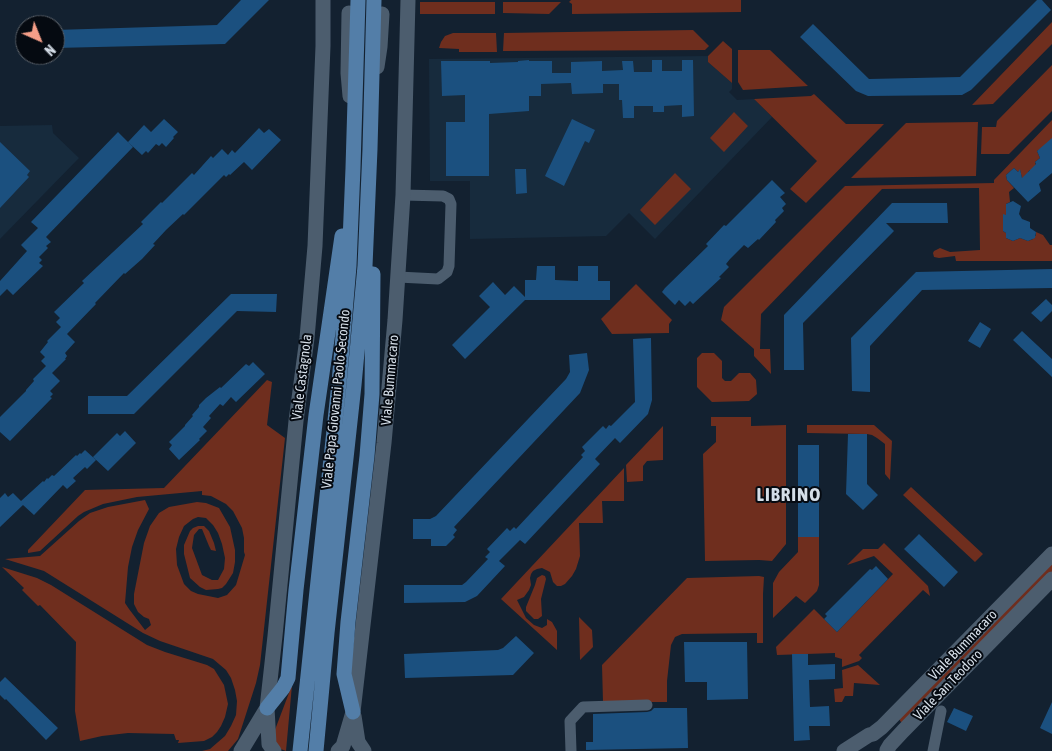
<!DOCTYPE html>
<style>
body{margin:0}
#map{position:relative;width:1052px;height:751px;overflow:hidden;background:#132130;font-family:"Asap Condensed",sans-serif}
canvas{display:block}
.north{position:absolute;left:15px;top:15px;width:50px;height:50px;box-sizing:border-box;background:#050a11;border:1px solid #585f67;border-radius:50%;rotate:136deg;font-size:14px;font-weight:700;line-height:20px;text-align:center;color:#d5dee8}
.north::after{content:'';display:block;margin:auto;width:18px;height:22px;background:#f49e88;clip-path:polygon(50% 0,100% 100%,50% 72%,0 100%)}
</style>
<div id="map">
<canvas width="1052" height="751"></canvas>
<div class="north">N</div>
</div>
<script>
const c = document.querySelector('canvas').getContext('2d');
c.lineJoin = 'round';
function paint(path, color) { c.fillStyle = color; c.fill(path, 'evenodd'); }
const toPath = rows => new Path2D(rows.map(r => 'M' + r).join(''));
function stroke(path, color, width, dash) { c.strokeStyle = color; c.lineWidth = width; c.lineCap = dash ? 'butt' : 'round'; c.setLineDash(dash || []); c.stroke(path); }
function write(font, color, halo, rows, align = 'center') {
  c.font = font + ' "Asap Condensed",sans-serif'; c.lineWidth = 4; c.setLineDash([]); c.textBaseline = 'middle'; c.strokeStyle = halo; c.fillStyle = color; for (const [text, x, y, turn = 0] of rows) {
    c.save(); c.translate(x, y); c.rotate((+turn || 0) * Math.PI / 180); c.textAlign = isNaN(turn) ? turn : align; if (halo) c.strokeText(text, 0, 0); c.fillText(text, 0, 0); c.restore();
  }
}
paint(toPath([
 [708,56,708,62,732,83,732,89,729,92,737,100,754,99,772,117,655,239,629,213,606,236,470,239,470,181,430,181,429,59],
 [52,125,53,133,79,158,0,239,0,126]
]), '#172b3d');
paint(toPath([
 [571,0,741,0,741,12,572,14,572,4,569,2],
 [420,2,495,2,495,14,420,14],
 [503,2,561,2,549,14,503,13],
 [1052,22,1052,44,993,104,972,105],
 [693,30,709,46,705,50,503,51,504,33],
 [453,33,496,33,497,52,459,52,459,49,439,48,441,42,445,36],
 [723,41,732,49,732,83,708,62,708,56],
 [738,50,770,50,808,86,743,90,738,82],
 [1052,65,1052,111,1009,154,981,154,982,127,996,127,997,121],
 [814,94,846,124,884,124,806,203,790,189,817,161,754,99,811,96],
 [734,112,748,126,724,152,710,138],
 [1052,120,1052,142,1037,151,1040,158,1035,162,1037,170,1030,170,1028,172,1029,174,1025,178,1022,178,1020,170,1018,172,1014,168,1006,175,1007,180,1014,188,1009,192,1010,202,1006,204,1006,215,1003,215,1003,231,1006,233,1006,238,1013,241,1020,238,1028,241,1033,239,1033,235,1036,236,1036,232,1043,235,1050,245,1052,245,1052,261,956,261,955,256,939,258,934,257,933,253,934,251,940,248,950,252,980,250,979,188,882,189,761,314,760,349,770,349,771,374,754,356,754,349,721,320,724,307,845,186,994,183,994,180],
 [978,122,976,176,851,178,906,123],
 [675,173,691,189,655,225,640,210],
 [636,284,672,320,669,324,669,333,612,334,601,319],
 [702,353,714,353,722,361,722,378,725,381,731,381,739,373,750,373,756,380,757,394,749,401,712,402,697,387,697,358],
 [267,380,272,382,267,425,285,438,260,665,256,683,238,739,228,751,202,751,210,749,225,736,231,726,236,715,237,701,235,690,231,678,226,670,213,659,160,641,143,633,44,571,5,559,40,556,79,521,90,513,108,507,145,500,149,509,138,530,132,547,128,567,125,603,129,609,145,630,151,625,149,619,144,617,138,612,134,604,134,594,144,543,150,526,159,513,169,507,197,502,206,503,219,508,230,527,235,550,235,562,233,573,226,584,222,588,218,589,206,590,200,587,190,578,184,554,184,545,190,531,193,528,198,526,204,526,209,531,214,543,216,551,211,550,209,546,202,529,199,529,194,535,192,548,202,575,212,580,218,580,224,569,225,558,222,544,218,533,213,525,206,518,198,517,193,519,184,526,179,537,176,549,177,565,184,584,191,591,198,594,218,598,227,595,236,585,245,555,244,552,244,538,242,528,233,511,226,504,211,496,202,495,202,491,137,497,103,504,84,512,78,516,40,551,28,553,28,550,85,490,164,488],
 [711,417,751,417,751,426,786,425,786,544,772,561,759,560,705,561,703,454,716,442,716,426,711,426],
 [807,425,874,425,892,441,890,480,885,474,885,444,877,438,872,435,867,434,807,433],
 [663,426,663,460,647,461,643,466,643,481,627,482,626,465],
 [624,468,624,501,602,501,603,523,579,523,580,556,576,569,572,576,565,584,561,586,557,586,553,582,550,572,542,568,537,569,533,571,531,574,530,578,531,585,529,590,524,597,517,600,526,618,534,625,542,628,547,625,547,619,552,622,557,631,557,650,501,599],
 [911,487,983,554,975,562,903,495],
 [798,537,819,537,819,585,817,591,805,603,796,596,773,618,773,583,779,572,798,552],
 [884,543,928,586,930,596,923,590,859,655,862,658,859,661,842,667,842,659,835,657,835,653,777,655,776,647,814,609,837,632,893,574,874,556,847,565,863,549,878,549],
 [1052,562,1052,572,905,722,901,722,899,719],
 [2,567,37,578,51,585,147,645,165,652,207,665,214,669,224,685,228,704,225,717,221,726,217,732,212,737,204,741,178,743,179,740,176,740,174,734,128,733,102,736,80,741,75,711,76,642,40,605,38,606,22,590,24,588],
 [542,575,545,576,546,579,541,599,542,616,538,619,534,619,526,611,526,607,535,585,537,578],
 [759,576,764,577,763,594,763,643,757,643,757,633,682,634,675,637,671,645,667,681,667,702,603,702,602,665,687,578],
 [579,617,592,630,593,647,580,660],
 [858,665,880,685,854,683,853,696,845,696,842,702,835,702,834,689,843,688,842,670],
 [292,685,286,751,278,748,273,735]
]), '#6f2e1e');
paint(toPath([
 [241,0,269,0,225,44,55,48,55,30,217,25],
 [1037,0,1042,0,1051,10,971,90,962,95,868,96,856,91,800,37,813,24,869,79,960,77],
 [529,60,529,61,552,61,552,73,571,73,571,62,602,61,602,71,623,70,622,61,633,61,634,72,652,72,652,60,662,60,662,71,682,71,682,60,693,60,694,116,682,117,682,105,664,106,664,112,653,112,653,106,634,106,634,118,623,118,622,100,619,100,619,84,603,84,603,93,572,94,571,83,541,84,541,96,529,96,529,111,489,114,489,176,446,176,446,122,465,122,465,95,442,96,441,61,490,61,490,63,518,62,518,61],
 [164,119,178,132,173,137,174,138,166,147,162,143,159,146,156,144,148,153,146,151,142,155,128,142,144,125,151,132],
 [572,119,595,130,589,143,585,141,564,186,545,176],
 [259,128,264,133,269,129,281,140,252,170,244,162,230,175,229,174,226,177,224,175,184,215,183,214,166,230,153,244,155,245,142,259,125,274,124,273,95,303,96,304,67,334,75,342,65,353,67,356,65,359,66,359,52,373,60,381,50,391,53,394,50,397,52,398,10,441,0,432,0,417,26,391,26,390,34,381,33,379,46,366,41,361,45,357,40,352,48,342,47,341,61,327,56,322,60,318,54,312,84,283,82,281,143,224,141,222,161,202,162,203,192,173,194,175,211,156,213,158,222,149,228,155,232,150,235,153],
 [118,132,133,147,46,237,51,242,46,246,48,248,39,257,42,260,39,263,43,266,13,295,7,289,0,296,0,281,27,251,21,245,38,228,31,222],
 [1052,138,1052,173,1039,184,1041,191,1028,202,1007,180,1006,175,1014,168,1018,172,1020,169,1022,178,1036,164,1035,162,1040,158,1037,151],
 [0,142,30,171,27,175,29,177,0,208],
 [515,169,526,169,527,193,516,194],
 [772,180,785,193,780,197,786,204,782,208,784,211,775,220,776,222,759,240,758,239,748,248,744,245,730,259,726,264,729,267,719,277,721,278,693,304,690,301,685,306,679,300,675,305,662,292,665,288,708,246,706,244,724,225,726,226],
 [1013,201,1021,206,1019,214,1022,219,1030,222,1030,228,1036,232,1035,238,1028,241,1020,238,1013,241,1006,238,1006,233,1003,231,1003,214,1006,215,1006,204],
 [892,203,947,203,948,223,886,223,894,231,803,323,804,370,784,370,784,315],
 [537,266,555,266,555,280,578,281,578,266,598,266,598,281,610,281,610,300,525,300,465,359,452,345,490,307,479,296,493,282,505,295,514,286,525,297,525,280,536,280],
 [1052,269,1052,288,922,290,870,346,870,392,852,391,851,338,916,272],
 [231,294,277,294,276,312,237,311,134,414,88,414,88,396,127,396],
 [1046,299,1052,305,1052,311,1041,322,1031,313],
 [980,322,991,329,980,348,968,341],
 [1022,331,1052,359,1052,377,1013,340],
 [651,338,652,400,648,414,620,443,615,438,595,459,600,464,525,544,520,540,499,561,505,566,477,596,465,602,404,603,404,585,462,585,466,582,488,559,485,557,490,552,487,549,507,528,510,531,514,527,516,529,583,457,581,455,585,451,582,447,603,426,606,429,609,425,611,426,635,402,633,339],
 [587,353,589,370,580,393,454,527,457,530,453,535,455,537,446,546,431,546,431,539,413,539,413,519,430,519,436,516,566,379,570,372,569,355],
 [253,362,265,374,236,402,231,397,223,406,220,404,209,416,211,418,203,427,207,431,199,439,200,440,179,460,169,449,172,445,169,442,185,426,185,425,193,416,192,415,199,407,199,405,206,398,220,387,221,388,246,364,249,366],
 [125,431,136,443,108,471,93,457,117,433,120,436],
 [848,434,867,434,867,484,878,495,863,510,846,494],
 [798,445,819,445,819,537,798,537],
 [85,450,96,460,87,469,85,467,73,478,76,481,67,489,63,485,34,515,23,505,0,527,0,498,5,493,8,497,13,493,21,501,43,481,44,482,47,478,48,479,52,475,54,476,76,455,77,456,80,453,81,454],
 [919,534,958,572,944,587,904,549],
 [876,566,888,579,837,632,824,619,827,616,825,614,870,569,872,570],
 [516,636,534,653,513,675,405,678,404,654,498,650,503,648],
 [684,642,747,642,748,699,707,700,707,682,685,682],
 [792,654,808,654,808,665,835,664,835,679,809,680,810,707,829,706,830,726,809,726,810,740,794,741],
 [5,677,58,728,46,740,6,699,5,700,0,695,0,682],
 [1052,702,1052,734,1040,728],
 [654,708,687,708,688,748,586,750,586,742,593,742,593,714,647,712,651,711],
 [954,708,973,716,966,731,947,722]
]), '#1b507f');
stroke(toPath([
 [398,277,438,279,447,272,449,266,451,204,449,199,443,196,403,195],
 [571,751,570,721,583,707,647,705],
 [933,751,941,711]
]), '#4c5d6e', 11);
stroke(toPath([
 [349,13,348,73,350,96],
 [377,67,380,47,382,14],
 [354,716,358,742,364,751],
 [887,750,890,745,903,731,1052,579],
 [241,751,267,708],
 [274,751,269,744,267,708,275,636,296,421,307,338,315,246,323,46,323,0],
 [338,751,343,746,353,712,384,443,395,320,403,195,408,0],
 [844,751,869,735,873,734,882,727,1052,554]
]), '#4c5d6e', 15);
stroke(toPath([
 [267,708,283,688,288,678,296,590,316,415,342,236],
 [353,712,344,674,348,622,367,456,372,394,373,274],
 [300,751,339,383,349,266,353,168,358,0],
 [316,751,327,633,354,385,365,266,370,149,374,0]
]), '#537ea8', 15);
write('14px', '#d5dee8', '#050a11', [
 ["Viale Castagnola",302,377,-83],
 ["Viale Bummacaro",390,380,-85],
 ["Viale Papa Giovanni Paolo Secondo",336,399,-84],
 ["Viale Bummacaro",963,645,-46],
 ["Viale San Teodoro",948,685,-46]
]);
c.letterSpacing = '1px';
write('bold 19px', '#d5dee8', '#050a11', [
 ["LIBRINO",789,495]
]);
c.letterSpacing = '0px';
</script>
